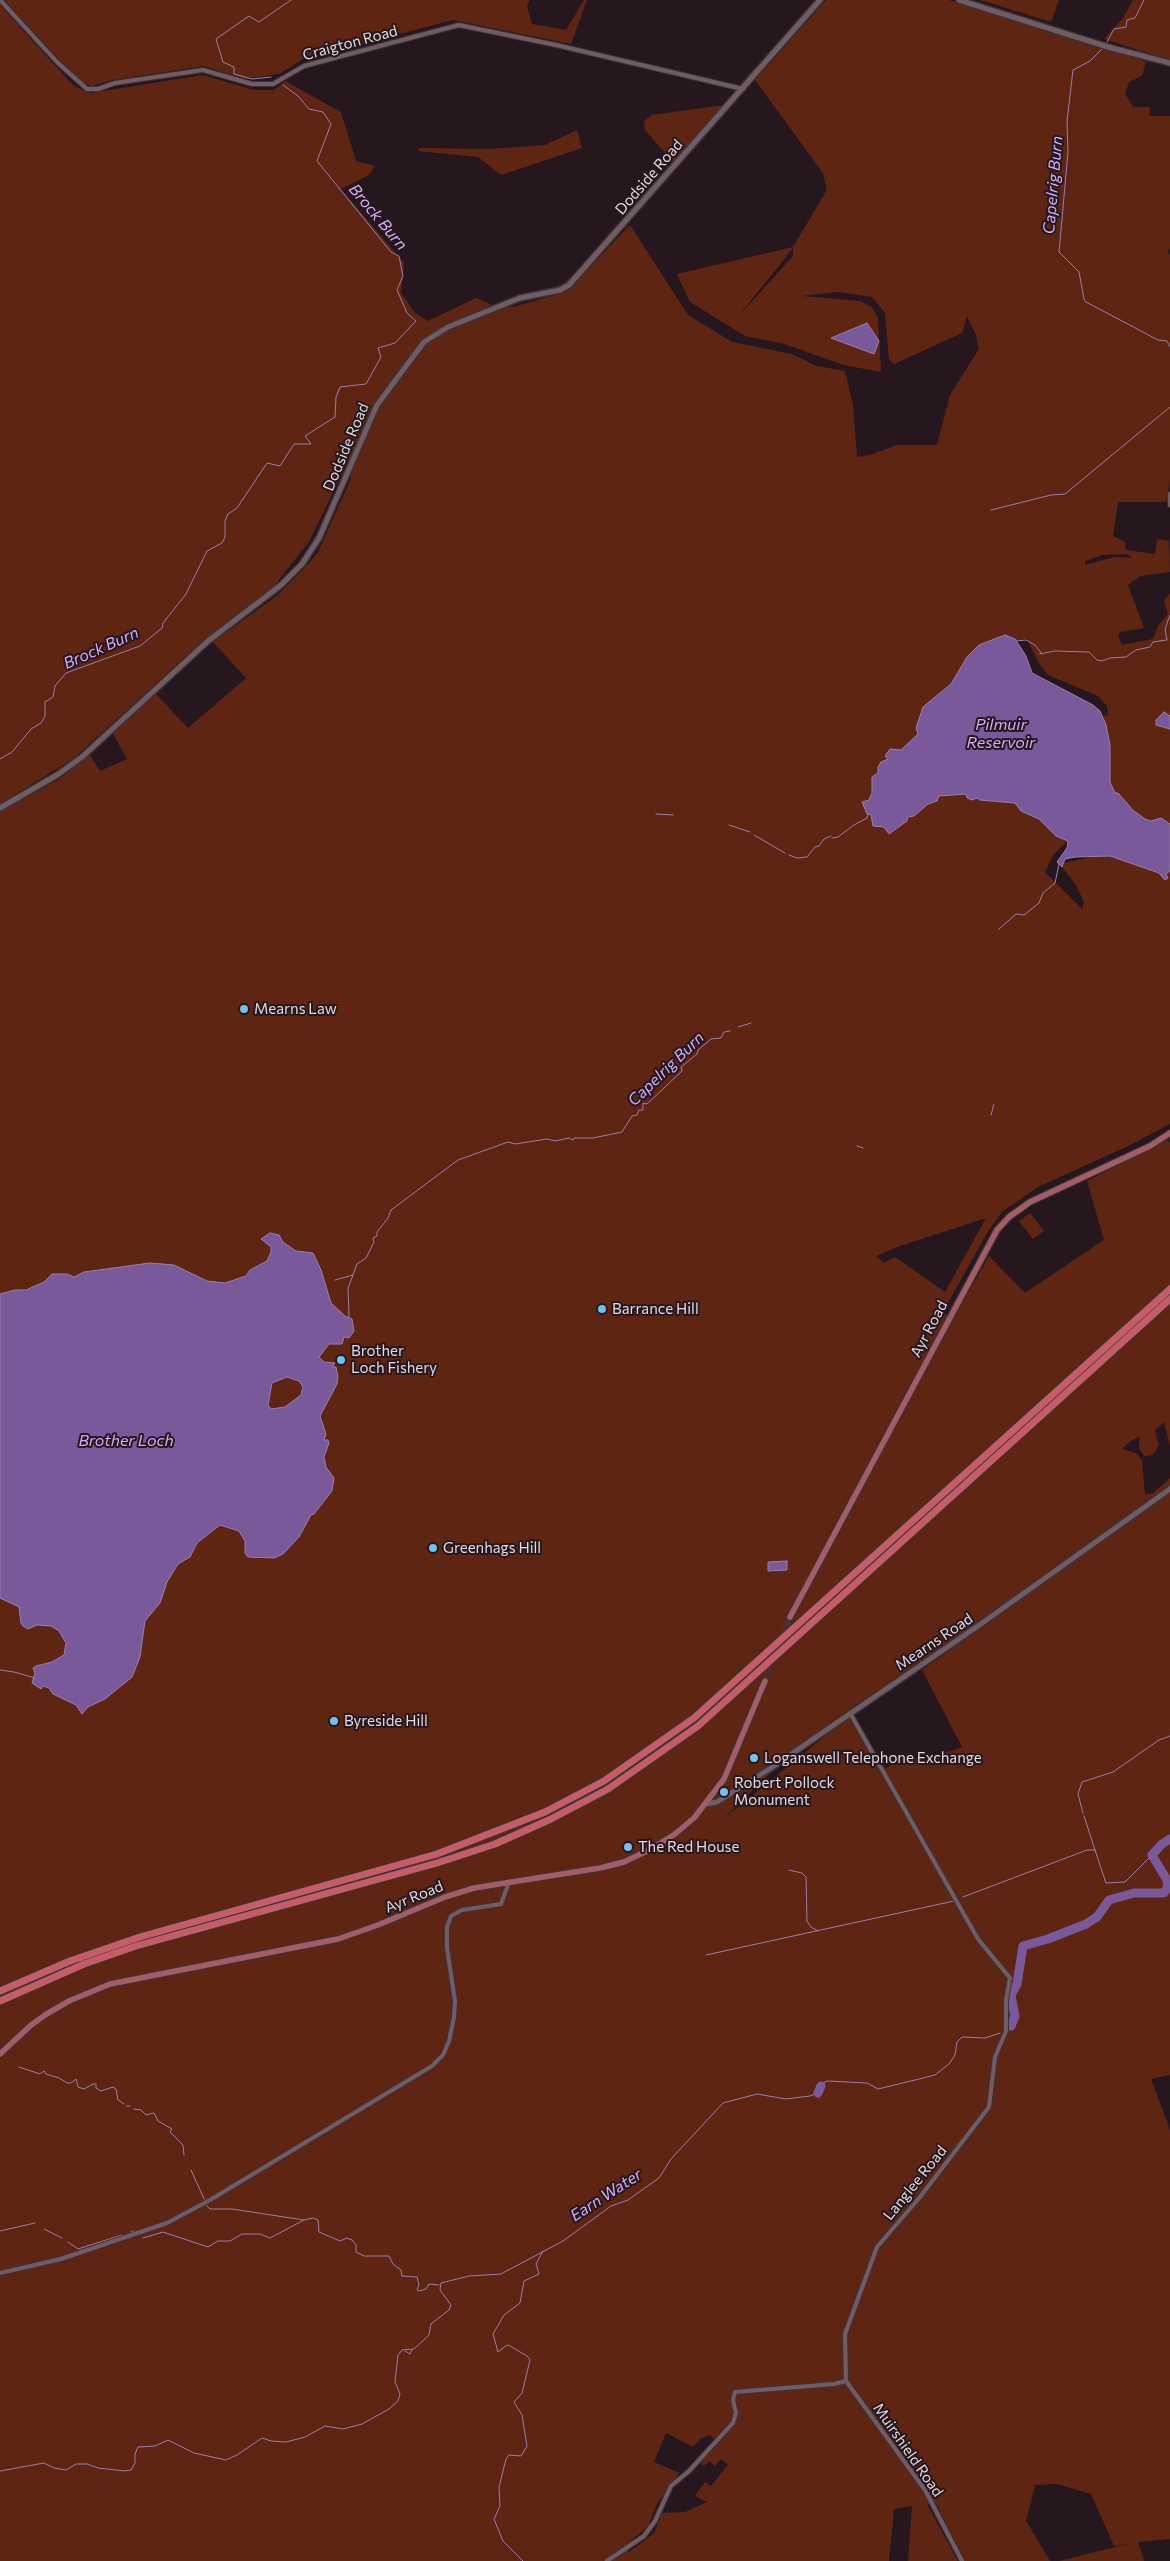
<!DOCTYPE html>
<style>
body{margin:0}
canvas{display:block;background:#26171e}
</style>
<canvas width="1170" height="2561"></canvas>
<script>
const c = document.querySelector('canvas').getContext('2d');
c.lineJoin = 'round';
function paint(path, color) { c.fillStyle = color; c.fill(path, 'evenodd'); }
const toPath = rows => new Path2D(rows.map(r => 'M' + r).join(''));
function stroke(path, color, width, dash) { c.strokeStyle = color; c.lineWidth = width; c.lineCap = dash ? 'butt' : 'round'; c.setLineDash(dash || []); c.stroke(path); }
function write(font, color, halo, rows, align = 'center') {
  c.font = font + ' Commissioner,sans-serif'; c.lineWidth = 4; c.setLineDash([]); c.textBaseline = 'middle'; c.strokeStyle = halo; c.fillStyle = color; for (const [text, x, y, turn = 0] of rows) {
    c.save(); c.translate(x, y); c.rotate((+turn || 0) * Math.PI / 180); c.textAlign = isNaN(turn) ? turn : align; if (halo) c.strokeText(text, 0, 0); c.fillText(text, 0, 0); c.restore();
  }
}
paint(toPath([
 [4,0,530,0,527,6,532,24,566,30,584,0,587,0,571,44,453,20,303,59,279,74,243,79,204,66,113,80,92,86,79,81],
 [826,0,949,0,1088,44,1128,54,1146,62,1142,76,1129,82,1125,94,1133,107,1150,107,1149,116,1170,116,1170,248,1167,252,1170,255,1170,482,1166,502,1118,502,1113,536,1125,542,1126,550,1155,554,1157,539,1169,541,1170,572,1140,576,1128,585,1144,628,1120,632,1118,635,1122,645,1153,639,1158,626,1168,614,1164,601,1170,593,1170,824,1161,818,1151,821,1145,819,1115,793,1110,782,1110,745,1103,716,1108,715,1107,706,1098,696,1048,675,1038,662,1027,639,1006,641,1068,841,1054,854,1045,872,1082,909,1084,902,1076,885,1062,867,1064,863,1091,857,1110,856,1159,873,1165,880,1168,878,1166,874,1170,871,1170,1124,1130,1145,1038,1187,1002,1212,987,1233,943,1312,953,1320,989,1256,1025,1293,1104,1240,1087,1181,1168,1140,1170,1143,1170,1446,1164,1422,1155,1430,1159,1446,1152,1455,1144,1456,1139,1448,1140,1437,1130,1441,1122,1449,1136,1453,1142,1460,1145,1495,1153,1493,1170,1478,1170,1486,985,1618,832,1721,765,1778,722,1820,852,1714,885,1768,900,1761,932,1757,962,1747,922,1670,1170,1493,1170,2075,1151,2079,1170,2130,1170,2539,1138,2542,1144,2561,1059,2561,1127,2544,1114,2546,1091,2494,1057,2484,1035,2485,1026,2521,1050,2561,965,2561,935,2502,927,2504,958,2561,908,2561,912,2506,894,2509,889,2561,0,2561,0,811,58,780,90,755,100,771,127,759,112,732,156,694,188,728,246,678,213,642,278,595,311,561,318,552,351,479,348,461,309,542,274,586,198,645,74,758,0,804,0,5,72,84,84,91,91,93,203,75,254,90,274,90,285,81,341,112,356,161,375,166,369,175,341,189,404,263,401,293,415,313,428,321,476,298,492,305,513,307,566,292,630,225,688,315,732,342,791,354,817,366,845,371,853,405,857,457,870,455,897,445,937,445,950,395,979,349,976,335,967,316,962,333,894,364,889,359,885,313,872,297,837,292,802,296,860,301,872,307,878,318,881,372,844,365,781,343,745,336,690,302,677,274,793,247,827,190,823,173,755,80],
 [793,248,793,256,737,318],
 [1128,554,1131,558,1114,557,1085,565,1085,561,1102,555],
 [986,1218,945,1292,895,1257,884,1263,876,1256,900,1246],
 [666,2433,693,2447,700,2439,710,2435,716,2440,697,2461,704,2466,709,2461,715,2466,721,2459,728,2465,711,2486,705,2482,696,2494,695,2496,707,2502,685,2512,662,2513,654,2533,629,2552,624,2547,648,2526,657,2504,679,2473,654,2462],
 [980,0,1059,0,1051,22],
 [1133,0,1170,0,1170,60,1104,39,1123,18],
 [725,105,674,163,645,130,644,121,651,115],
 [577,130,582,148,501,175,478,157,418,151,419,148,490,149,545,145],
 [1030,1213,1044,1231,1033,1239,1019,1221]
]), '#5e2513');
const water = toPath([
 [867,323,879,341,874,354,831,338,867,323],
 [1005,635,1015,639,1026,656,1032,673,1093,705,1100,711,1106,725,1110,745,1110,782,1115,793,1118,793,1133,810,1145,819,1151,821,1161,818,1170,824,1170,871,1166,874,1168,878,1165,880,1159,873,1110,856,1075,857,1065,859,1062,867,1057,862,1067,848,1068,841,1056,836,1039,819,1021,811,1015,803,980,800,977,798,972,800,967,798,966,794,939,796,937,801,928,804,914,816,908,817,907,821,889,834,884,827,873,826,871,815,867,814,862,802,869,800,872,793,872,777,878,773,878,767,881,762,888,759,885,756,890,749,901,750,918,734,916,728,923,707,951,684,967,657,979,645,1005,635],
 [1164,712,1170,716,1170,729,1156,725,1156,720,1164,712],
 [270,1233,279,1235,283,1242,296,1251,313,1253,321,1270,331,1303,345,1316,352,1319,354,1331,349,1338,344,1337,342,1344,329,1344,319,1357,324,1362,335,1363,332,1367,336,1367,338,1376,337,1384,320,1416,326,1434,324,1440,328,1440,329,1443,324,1457,326,1467,334,1478,332,1491,314,1514,311,1515,299,1537,283,1554,274,1558,248,1557,245,1553,245,1541,239,1531,220,1525,197,1543,190,1557,178,1564,167,1582,160,1603,145,1621,140,1657,132,1677,105,1699,88,1707,82,1714,76,1705,53,1694,49,1688,43,1686,41,1689,32,1683,35,1673,33,1668,36,1666,52,1662,64,1655,66,1643,59,1631,51,1626,37,1625,28,1629,23,1626,21,1623,19,1607,0,1598,0,1294,15,1290,26,1290,44,1282,52,1274,67,1274,74,1277,84,1272,150,1263,174,1265,207,1281,225,1283,246,1276,250,1270,267,1261,271,1252,271,1247,261,1239,270,1233],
 [287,1377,299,1381,303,1387,301,1395,285,1407,271,1409,268,1405,272,1383,287,1377],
 [787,1561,787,1570,768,1571,768,1562,787,1561]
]);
paint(water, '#795999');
stroke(water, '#997fad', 1);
stroke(toPath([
 [1106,44,1114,29,1126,27,1127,20,1135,18,1144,0],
 [1104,47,1090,61,1073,70,1067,121,1068,152,1059,252,1079,272,1084,299,1086,302,1158,340,1167,341,1170,347],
 [271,77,252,79,234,74,234,67,223,62,216,39,249,16,259,22,291,0],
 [991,510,1051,495,1065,494,1170,407],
 [1016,641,1026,640,1035,645,1042,654],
 [1039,654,1055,651,1089,652,1097,660,1102,661,1110,658,1126,657,1136,650,1150,647,1153,642,1167,640,1165,629,1170,615],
 [0,759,12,752,31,729,41,723,45,716,45,702,53,697,55,686,66,673,140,646,162,628,163,623,186,594,207,551,222,543,225,537,225,521,228,514,237,508,267,463,280,466,294,444,311,444,305,436,335,417,336,397,340,387,366,384,381,357,378,348,395,343,416,321,407,313,397,290,403,276,399,256,391,252,317,161,331,124,323,112,309,109,298,96,283,85],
 [656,814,673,815],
 [729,825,750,832],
 [754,835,785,853],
 [832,838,838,837,854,825,867,818,868,814],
 [789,855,797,858,807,857,815,847,819,846,824,839,831,836],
 [999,929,1016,914,1024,915,1039,903,1043,893,1055,883,1059,864],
 [738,1027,751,1023],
 [991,1115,994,1104],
 [857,1146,863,1148],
 [335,1280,353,1275,357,1264,366,1258,374,1242,373,1238,377,1236,377,1232,388,1218,391,1210,458,1160,508,1142,515,1144,547,1139,555,1141,569,1138,573,1140,574,1138,593,1138,622,1132,632,1116,637,1115,639,1110,643,1110,643,1103,647,1104,682,1071,681,1067,697,1054,698,1050,711,1039,721,1038,724,1032,730,1031],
 [349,1317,348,1288,353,1275],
 [0,1670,14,1672,35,1678],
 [1083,1813,1078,1794,1082,1782,1113,1772,1159,1740,1170,1736],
 [1084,1816,1095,1850],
 [789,1870,802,1873,806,1877,807,1921,811,1927,818,1931],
 [963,1897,1087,1850,1095,1850,1106,1883,1125,1882,1152,1855],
 [706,1955,954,1901],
 [19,2067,40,2074,44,2071,46,2074,59,2078,67,2083,71,2083,76,2079,78,2087,84,2089,93,2084,96,2084,96,2088,101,2091,113,2087,116,2089,118,2100,124,2104],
 [127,2106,130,2106],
 [134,2109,141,2110,146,2115,154,2113,158,2121,172,2129,170,2132,183,2145,184,2155],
 [191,2170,205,2201],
 [206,2205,210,2209,232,2209,304,2220,313,2218,318,2220,319,2232,340,2241,347,2238,352,2240,356,2245,356,2252,364,2256,389,2256,393,2264,401,2270,402,2276,417,2277,419,2285,417,2290,419,2291,426,2289,429,2284,439,2285],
 [44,2229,62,2238],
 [0,2231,35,2223],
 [131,2232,134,2231],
 [143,2238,163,2232,208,2247,218,2241,230,2241,242,2234,260,2234,270,2238,304,2220],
 [68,2242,78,2249,122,2235],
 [405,2351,410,2354,412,2350],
 [0,2471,44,2463,54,2468,66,2470,76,2464,87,2464,98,2468,125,2471,131,2470,135,2463,135,2454,138,2447,155,2446,168,2440,194,2453,226,2460,237,2455,262,2438,271,2441,286,2442,305,2437,325,2426,343,2429,362,2424,389,2409,398,2401,400,2394,395,2382,398,2355,402,2350,414,2349,429,2335,431,2324,449,2310,451,2305,440,2290,441,2283,469,2276,501,2274,563,2241,611,2206,628,2200,659,2178,671,2159,723,2103,757,2094,786,2099,810,2096,820,2092,821,2084,827,2081,867,2083,878,2089,915,2080,935,2075,949,2064,955,2055,957,2042,962,2037,985,2038,1000,2033],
 [523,2561,503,2541,494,2519,500,2506,499,2487,506,2459,509,2455,521,2456,527,2446,522,2415,514,2402,522,2393,530,2360,527,2356,510,2346,507,2345,498,2352,493,2334,504,2315,520,2303,524,2281,539,2274,536,2264,543,2251]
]), '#997fad', 1);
stroke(toPath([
 [1011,2026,1015,2016,1011,1995,1017,1984,1023,1946,1048,1939,1086,1924,1097,1917,1109,1900,1134,1893,1164,1893,1168,1887,1167,1880,1152,1855,1162,1844,1170,1839],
 [818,2093,821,2086]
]), '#795999', 9);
stroke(toPath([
 [765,1681,790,1617]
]), '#42343b', 5.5, [5.5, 3]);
const street = toPath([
 [0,0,58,63,87,89,98,89,115,83,203,70,252,84,273,84,304,66,459,25,556,45,743,89],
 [1170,494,1170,505],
 [0,2273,61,2259,167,2223,210,2200,432,2066,443,2055,449,2041,454,2017,455,2001,447,1948,447,1927,451,1916,462,1910,501,1904,509,1882],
 [846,2381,845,2334,877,2247,920,2197,989,2107,995,2057,1006,2031,1006,2000,1010,1978,978,1939,850,1713],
 [846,2381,925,2490,962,2561],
 [607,2561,644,2536,655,2521,671,2486,689,2471,733,2423,736,2413,733,2400,735,2392,834,2384,846,2381]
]);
const secondary = toPath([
 [959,0,1108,47,1170,63],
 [0,808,57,775,82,757,208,641,281,585,302,564,319,538,377,405,424,342,448,327,520,298,560,290,569,285,820,0],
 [706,1804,717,1802,771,1768,978,1626,1170,1489]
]);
const primary = toPath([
 [790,1617,997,1230,1009,1217,1030,1202,1150,1146,1170,1133],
 [0,2054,30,2026,45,2015,69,2001,110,1984,338,1939,378,1925,445,1897,474,1888,600,1868,624,1862,651,1849,675,1834,694,1818,724,1779,765,1681]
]);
const highway = toPath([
 [0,1991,70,1961,140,1937,437,1854,545,1812,604,1781,694,1718,1170,1289],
 [0,2001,84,1964,136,1946,437,1863,495,1844,551,1819,608,1789,698,1726,1170,1299]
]);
stroke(street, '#3e3337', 6);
stroke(secondary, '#3e3337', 8);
stroke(primary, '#3e3337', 8);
stroke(highway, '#3e3337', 9);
stroke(street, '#6f5c64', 4);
stroke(secondary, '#6f5c64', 5);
stroke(primary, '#a25d66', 5.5);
stroke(highway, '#c45d68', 7);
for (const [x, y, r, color] of [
 [244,1009,5,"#70c2f4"],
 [602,1309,5,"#70c2f4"],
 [341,1360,5,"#70c2f4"],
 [433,1548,5,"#70c2f4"],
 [334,1721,5,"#70c2f4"],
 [754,1758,5,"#70c2f4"],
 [724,1792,5,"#70c2f4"],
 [628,1847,5,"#70c2f4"]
]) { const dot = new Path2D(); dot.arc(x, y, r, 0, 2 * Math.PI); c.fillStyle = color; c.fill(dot); stroke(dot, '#26171e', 2); }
write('15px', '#e3d8dd', '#26171e', [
 ["Craigton Road",350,43,-15],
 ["Dodside Road",649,177,-49],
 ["Dodside Road",346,447,-67],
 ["Ayr Road",929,1329,-62],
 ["Mearns Road",934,1642,-34],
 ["Ayr Road",414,1897,-22],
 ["Langlee Road",915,2183,-51],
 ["Muirshield Road",908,2450,55]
]);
write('15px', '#e3d8dd', '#26171e', [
 ["Mearns Law",254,1009],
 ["Barrance Hill",612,1309],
 ["Brother",351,1351],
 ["Loch Fishery",351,1368],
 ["Greenhags Hill",443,1548],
 ["Byreside Hill",344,1721],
 ["Loganswell Telephone Exchange",764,1758],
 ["Robert Pollock",734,1783],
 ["Monument",734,1800],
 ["The Red House",638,1847]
], 'left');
write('italic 16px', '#d1aef7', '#26171e', [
 ["Capelrig Burn",1053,185,-85],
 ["Brock Burn",378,217,50],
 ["Brock Burn",101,648,-24],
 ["Pilmuir",1001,725],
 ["Reservoir",1001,743],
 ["Capelrig Burn",666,1069,-44],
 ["Brother Loch",126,1441],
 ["Earn Water",606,2195,-33]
]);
</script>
